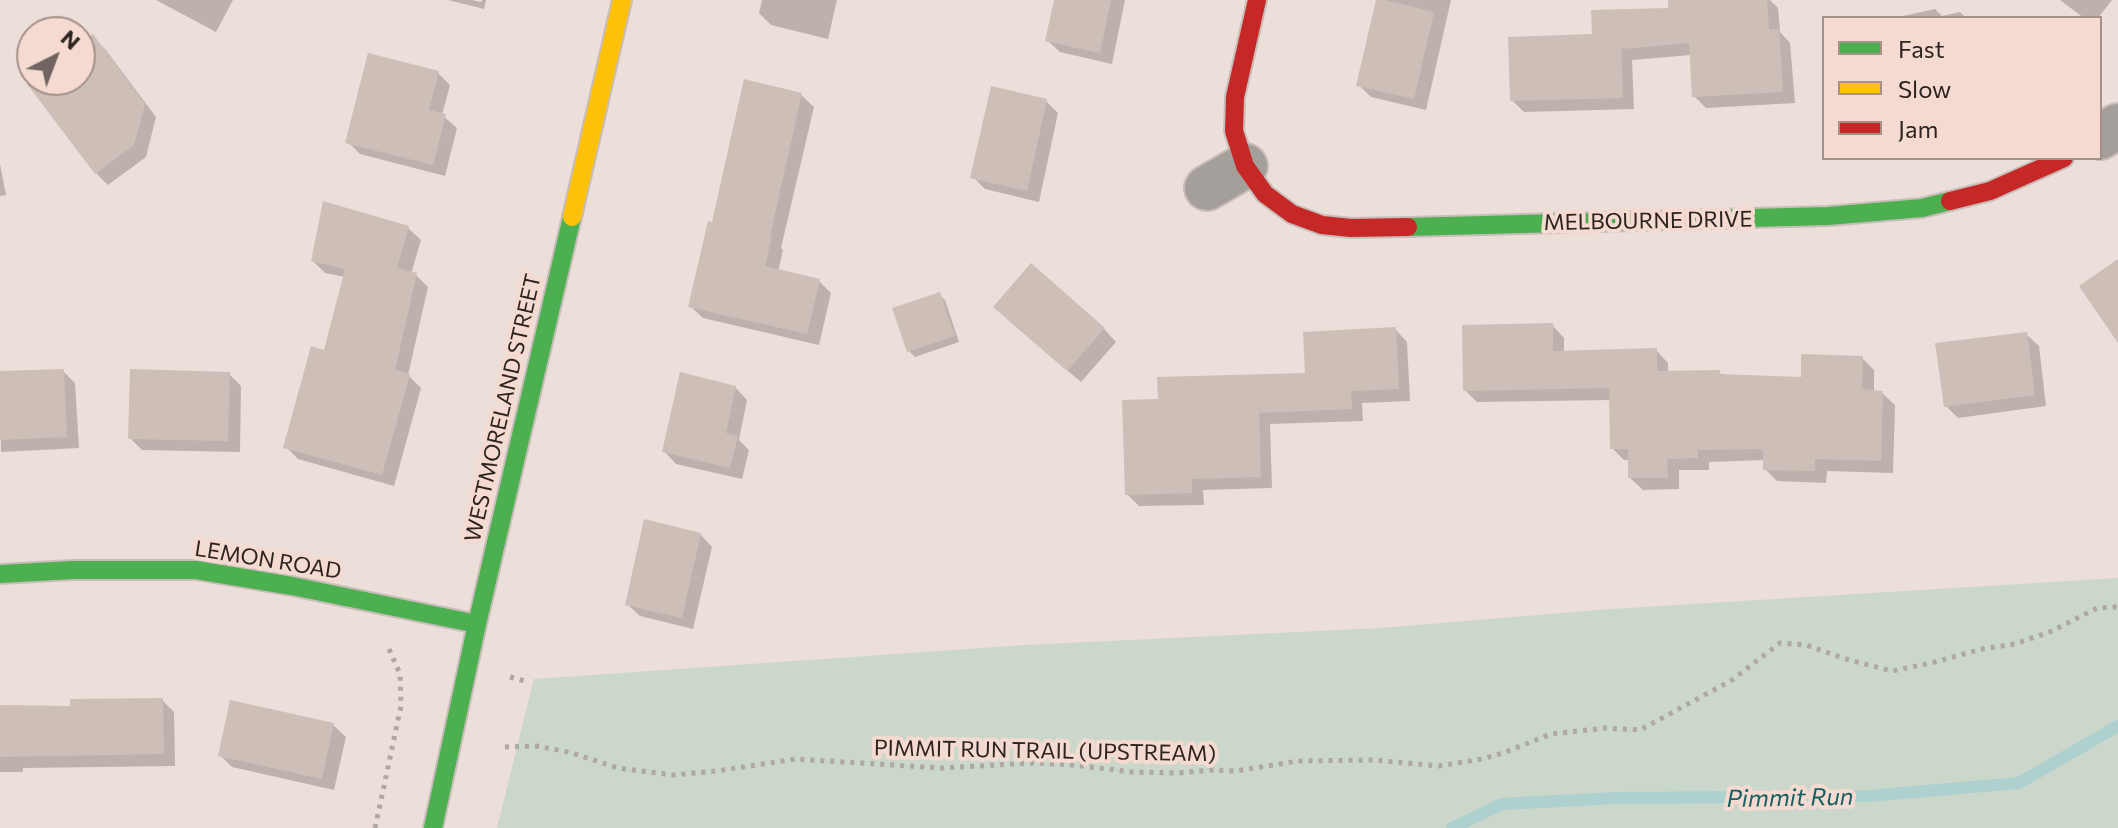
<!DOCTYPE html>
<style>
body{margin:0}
#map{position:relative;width:2118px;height:828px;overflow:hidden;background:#ecded8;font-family:Commissioner,sans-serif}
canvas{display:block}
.legend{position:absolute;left:1822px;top:16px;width:280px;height:144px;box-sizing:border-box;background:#f4dad0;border:2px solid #a4918a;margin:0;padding:10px 14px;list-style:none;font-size:24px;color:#2d2420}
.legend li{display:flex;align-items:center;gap:16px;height:40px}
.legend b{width:40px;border:2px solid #a4918a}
.north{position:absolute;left:16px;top:16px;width:80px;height:80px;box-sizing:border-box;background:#f4dad0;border:2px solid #a4918a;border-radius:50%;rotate:42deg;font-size:22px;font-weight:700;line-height:32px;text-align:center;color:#2d2420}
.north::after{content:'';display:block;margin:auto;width:28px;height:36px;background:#706560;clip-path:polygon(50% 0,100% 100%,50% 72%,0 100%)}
</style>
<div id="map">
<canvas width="2118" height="828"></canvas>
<ul class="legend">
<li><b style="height:10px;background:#4caf50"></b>Fast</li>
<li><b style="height:10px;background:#ffc107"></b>Slow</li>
<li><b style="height:10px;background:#c62828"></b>Jam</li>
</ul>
<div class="north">N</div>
</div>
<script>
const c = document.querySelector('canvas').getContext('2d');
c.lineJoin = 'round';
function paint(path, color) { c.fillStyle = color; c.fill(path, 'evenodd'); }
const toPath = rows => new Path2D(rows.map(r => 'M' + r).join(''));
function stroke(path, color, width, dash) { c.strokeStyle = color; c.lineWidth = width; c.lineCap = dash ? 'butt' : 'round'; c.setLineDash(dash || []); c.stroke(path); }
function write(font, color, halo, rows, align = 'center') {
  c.font = font + ' Commissioner,sans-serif'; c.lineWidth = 8; c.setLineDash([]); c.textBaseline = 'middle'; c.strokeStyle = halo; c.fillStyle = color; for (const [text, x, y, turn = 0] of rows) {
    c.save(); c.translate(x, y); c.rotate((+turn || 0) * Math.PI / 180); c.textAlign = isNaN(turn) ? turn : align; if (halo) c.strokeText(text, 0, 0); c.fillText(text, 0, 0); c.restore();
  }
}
paint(toPath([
 [2118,578,2118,828,497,828,534,679,1026,645,1381,628,1611,609]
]), '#cad7ca');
paint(toPath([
 [156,0,233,0,216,32],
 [448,0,472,0,481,2,482,0,486,0,484,9],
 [762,0,837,0,828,39,771,25,759,13],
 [1056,0,1125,0,1112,64,1060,52,1047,40],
 [1378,0,1451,0,1426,110,1371,97,1359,85],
 [1695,0,1770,0,1778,8,1780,32,1790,43,1795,103,1706,108,1694,96,1691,55,1632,60,1634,109,1524,112,1512,100,1594,36],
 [2060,0,2112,0,2098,18,2084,18],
 [1935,9,1942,16,1960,12,1966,18,1894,18],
 [92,37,105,49,156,117,146,157,108,185,96,173,29,84,35,80,80,80,80,46],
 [438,73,450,85,442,115,457,128,445,176,360,154,348,142],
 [801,95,814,107,781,248,783,250,778,272,819,281,831,293,819,345,703,318,690,306,714,225],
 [1046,101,1058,113,1039,202,985,189,973,177],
 [0,164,6,195,0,196],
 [408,228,421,240,411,274,416,275,428,287,408,375,421,388,394,486,298,459,286,447,326,353,345,277,325,273,313,261],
 [939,294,945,300,959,342,915,357,909,351],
 [1007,319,1104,329,1116,342,1081,382],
 [1552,325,1564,338,1564,352,1656,350,1668,363,1668,373,1719,372,1723,376,1803,379,1862,358,1874,370,1874,392,1882,393,1895,405,1893,473,1827,471,1826,483,1777,481,1765,469,1765,460,1709,462,1709,470,1679,470,1679,489,1643,490,1630,478,1630,460,1624,460,1612,448,1611,400,1477,402,1465,390],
 [1395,329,1407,342,1410,401,1362,403,1363,421,1270,424,1272,488,1203,490,1204,505,1139,506,1127,494,1160,401,1307,374],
 [2026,334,2039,346,2046,406,1958,418,1946,406],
 [63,371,75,383,79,448,1,452,0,373],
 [229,374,241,386,240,452,142,450,130,438],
 [735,387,747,400,739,440,749,450,742,479,676,464,664,451],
 [700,534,712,547,693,629,640,616,627,604],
 [162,700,174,712,175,766,23,768,23,772,0,772,0,707,72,708],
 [333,725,346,737,334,790,232,767,220,755]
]), '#0003');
stroke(toPath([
 [1452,828,1502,804,1616,798,1868,796,2019,783,2118,726]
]), '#aed0cf', 12);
paint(toPath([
 [1054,0,1111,0,1100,53,1045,41],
 [1376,0,1384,0,1434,12,1414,99,1356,86],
 [1668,0,1767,0,1769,29,1779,29,1783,92,1692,97,1689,43,1621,49,1623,98,1510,101,1508,37,1592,34,1591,10,1668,8],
 [93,34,145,104,134,145,95,174,27,84,32,80,80,80,80,43],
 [368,53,439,71,429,110,446,114,433,165,345,143],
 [744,79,802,93,770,236,772,236,765,266,820,279,807,334,688,307,708,221,712,222],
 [991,86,1047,99,1027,191,970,178],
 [323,201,409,226,397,268,417,273,395,370,410,374,382,475,283,448,311,346,324,350,345,269,311,261],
 [2118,259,2118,343,2079,286],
 [1031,263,1105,328,1067,371,993,307],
 [940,292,955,336,907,352,892,308],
 [1553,323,1553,351,1657,348,1657,371,1720,370,1720,374,1801,377,1801,354,1863,356,1862,389,1883,391,1881,461,1815,459,1815,471,1763,470,1763,449,1698,450,1698,458,1667,459,1668,478,1628,478,1628,449,1610,449,1609,388,1463,391,1462,325],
 [1396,327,1399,389,1351,391,1352,409,1259,413,1261,477,1192,479,1192,493,1125,495,1122,400,1158,399,1157,377,1305,373,1303,332],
 [2027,332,2035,395,1944,407,1935,343],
 [64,369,67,437,0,440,0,371],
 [130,369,230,372,228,441,128,439],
 [680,372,736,386,726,433,738,436,730,468,662,452],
 [644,519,701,533,682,618,625,605],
 [163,698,164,754,0,757,0,705,70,706,70,699],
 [230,700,334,723,322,779,218,756]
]), '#cdbeb8');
const street = toPath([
 [2100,137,2118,126],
 [1207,188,1245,166]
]);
const fast = toPath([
 [1408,227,1828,216,1922,208,1950,201],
 [0,574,73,570,196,570,292,586,477,624],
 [433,828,477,624,572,217]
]);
const slow = toPath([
 [572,217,622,0]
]);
const jam = toPath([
 [1257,0,1235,97,1234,131,1245,166,1265,194,1292,214,1322,225,1351,228,1408,227],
 [1950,201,1990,191,2064,158]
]);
stroke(street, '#c8bdb9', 48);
stroke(fast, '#c8bdb9', 22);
stroke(slow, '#c8bdb9', 22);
stroke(jam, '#c8bdb9', 22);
stroke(toPath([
 [510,677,525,681],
 [505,747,536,746,569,752,618,768,674,775,716,771,796,759,942,768,1033,763,1073,765,1132,772,1179,773,1210,770,1236,771,1298,761,1373,760,1439,766,1482,759,1503,753,1551,734,1606,728,1640,730,1732,680,1780,643,1806,645,1846,659,1892,671,1931,663,1982,649,2015,644,2052,631,2097,608,2118,607],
 [375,828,401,706,400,674,389,649]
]), '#aea7a3', 5, [4, 6]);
stroke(street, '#a59f9c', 44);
stroke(fast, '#4caf50', 18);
stroke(slow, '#ffc107', 18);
stroke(jam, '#c62828', 18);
write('22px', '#2d2420', '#f4dad0', [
 ["MELBOURNE DRIVE",1648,221,-1],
 ["WESTMORELAND STREET",503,408,-77],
 ["LEMON ROAD",268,560,9],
 ["PIMMIT RUN TRAIL (UPSTREAM)",1045,751,1]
]);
write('italic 24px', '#156061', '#f4dad0', [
 ["Pimmit Run",1790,798,-1]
]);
</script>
